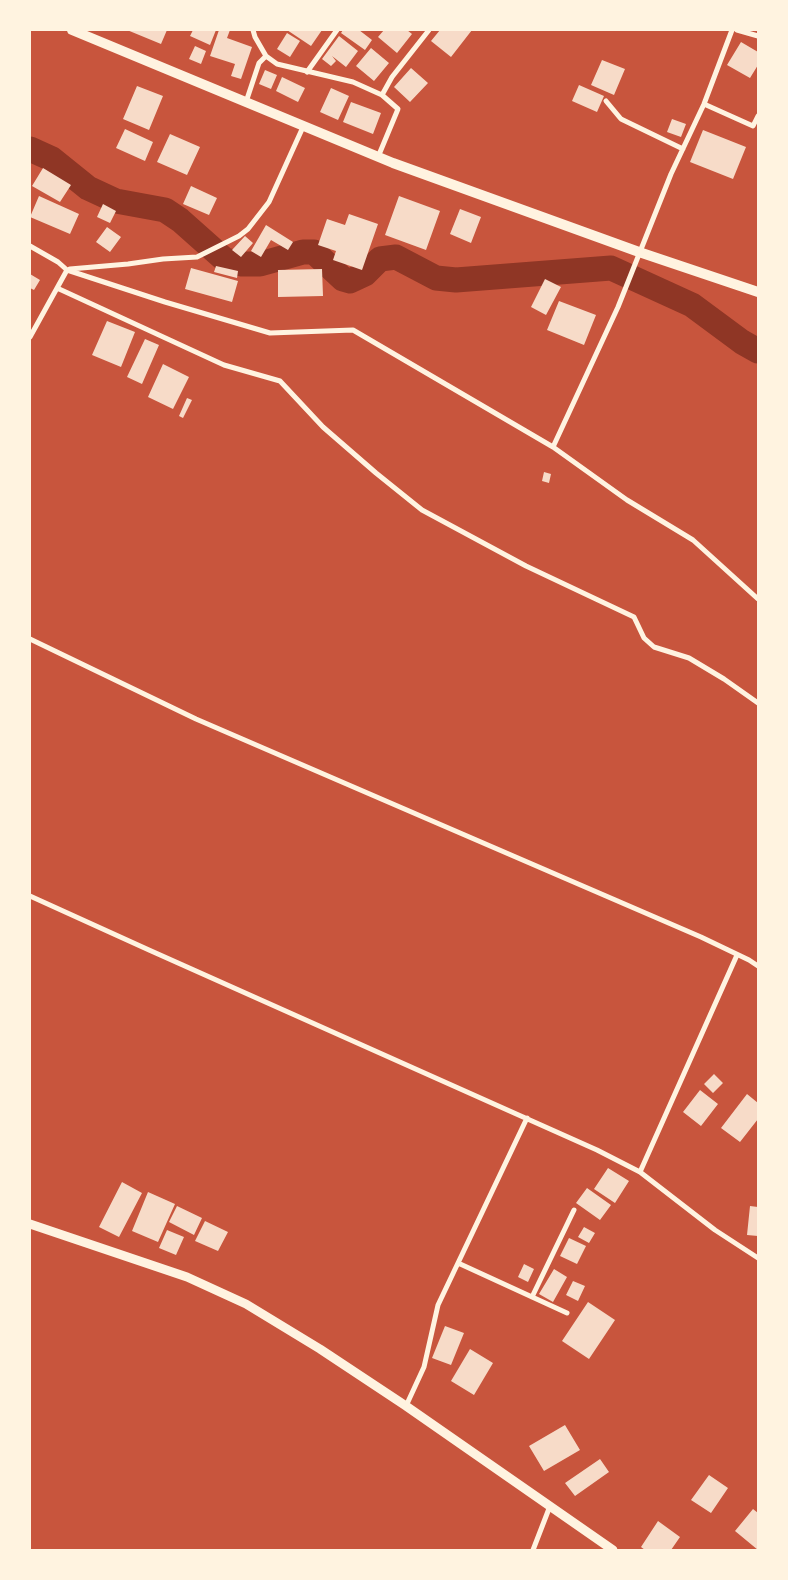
<!DOCTYPE html>
<style>
body{margin:0}
#map{position:relative;width:788px;height:1580px;overflow:hidden;background:#c8553d;font-family:Arial,sans-serif}
canvas{display:block}
.frame{position:absolute;inset:0;border:31px solid #fff3e0;pointer-events:none}
</style>
<div id="map">
<canvas width="788" height="1580"></canvas>
<div class="frame"></div>
</div>
<script>
const c = document.querySelector('canvas').getContext('2d');
c.lineJoin = 'round';
const toPath = rows => new Path2D(rows.map(r => 'M' + r).join(''));
function stroke(path, color, width, dash) { c.strokeStyle = color; c.lineWidth = width; c.lineCap = dash ? 'butt' : 'round'; c.setLineDash(dash || []); c.stroke(path); }
function paint(path, color) { c.fillStyle = color; c.fill(path, 'evenodd'); }
stroke(toPath([
 [30,149,52,159,88,188,116,201,165,210,180,220,225,260,242,264,260,264,303,252,314,252,343,279,350,281,365,274,380,259,396,257,436,278,456,280,611,268,692,305,742,342,758,351]
]), '#8f3625', 25);
paint(toPath([
 [127,30,167,30,161,44],
 [193,30,216,30,210,45,190,36],
 [219,30,230,30,227,38,252,47,241,79,231,76,235,64,210,56],
 [287,30,322,30,311,46],
 [343,30,359,30,372,40,365,50,341,33],
 [384,30,407,30,412,34,397,53,378,37],
 [440,30,472,30,451,57,431,41],
 [287,33,300,41,290,57,277,49],
 [339,36,358,51,346,67,332,56,336,61,331,66,322,59],
 [741,42,758,52,758,65,750,78,727,65],
 [195,46,206,51,201,64,189,59],
 [371,48,389,63,374,81,356,66],
 [602,60,625,69,614,95,591,85],
 [411,68,428,83,410,102,394,87],
 [265,70,277,75,271,89,259,84],
 [282,77,305,88,298,102,276,91],
 [579,85,604,96,597,112,572,101],
 [137,86,163,96,149,130,123,119],
 [331,88,349,96,338,120,320,112],
 [351,102,381,113,373,134,343,122],
 [672,119,686,124,681,137,667,132],
 [125,129,153,142,145,161,116,148],
 [703,130,746,147,733,179,690,162],
 [170,134,200,147,187,175,157,162],
 [43,168,71,185,60,202,32,186],
 [191,186,217,198,209,215,183,204],
 [39,196,79,214,70,234,30,217],
 [399,196,440,211,426,250,385,235],
 [103,204,116,211,110,223,97,217],
 [460,209,481,217,471,243,450,234],
 [349,214,378,224,362,270,333,260,336,251,318,245,327,219,345,225],
 [266,225,293,242,288,250,271,240,261,257,251,251],
 [107,227,121,237,110,252,96,242],
 [245,236,253,243,241,257,232,250],
 [216,266,238,271,237,278,214,272],
 [191,268,238,281,232,302,185,289],
 [322,269,323,296,278,297,278,270],
 [30,274,40,280,34,290,30,288],
 [545,279,561,287,546,315,531,307],
 [559,301,596,315,584,345,547,330],
 [107,321,135,332,121,367,92,355],
 [145,339,159,345,142,384,127,377],
 [163,364,189,377,173,409,148,397],
 [187,398,192,400,183,418,179,416],
 [544,472,551,474,549,483,542,481],
 [714,1074,723,1083,713,1093,704,1084],
 [700,1090,718,1104,701,1126,683,1112],
 [747,1094,758,1103,758,1119,740,1142,721,1128],
 [608,1168,629,1181,615,1203,594,1189],
 [122,1182,142,1193,119,1237,99,1227],
 [587,1188,611,1205,600,1220,576,1203],
 [148,1192,175,1204,158,1242,132,1231],
 [177,1206,202,1218,194,1235,169,1222],
 [750,1206,758,1207,758,1236,747,1235],
 [205,1221,228,1232,218,1251,195,1241],
 [584,1227,595,1233,589,1243,578,1237],
 [167,1230,184,1237,176,1255,159,1248],
 [569,1238,586,1246,577,1264,560,1256],
 [524,1264,534,1269,528,1282,518,1277],
 [554,1269,567,1277,553,1302,539,1294],
 [573,1281,585,1286,578,1301,566,1295],
 [588,1302,615,1320,589,1359,562,1341],
 [445,1326,464,1333,451,1365,432,1358],
 [470,1349,493,1363,474,1395,451,1381],
 [565,1425,580,1450,544,1471,529,1446],
 [600,1459,609,1472,575,1496,565,1483],
 [709,1475,728,1488,711,1513,691,1500],
 [753,1509,758,1513,758,1550,735,1531],
 [658,1521,680,1537,671,1550,645,1550,641,1547]
]), '#f7dbc8');
stroke(toPath([
 [737,30,758,36],
 [266,56,277,64,353,82,382,95,392,77,429,30],
 [307,72,337,30],
 [606,101,621,119,683,149],
 [246,102,259,63,266,56,255,37,253,30],
 [704,104,753,126,758,116],
 [378,157,398,109,382,95],
 [30,246,58,262,67,270,165,302,270,333,353,330,553,447,618,307,671,174,704,104,732,30],
 [70,269,128,264,163,259,197,257,239,236,248,229,269,202,303,127],
 [57,288,224,365,280,381,323,427,376,473,422,510,526,566,634,617,644,638,654,647,689,658,724,679,758,703],
 [30,337,67,270],
 [553,447,627,500,693,540,758,599],
 [30,639,196,719,701,937,749,960,758,966],
 [30,896,149,950,597,1150,640,1172,715,1230,758,1258],
 [640,1172,737,955],
 [458,1263,567,1313],
 [532,1297,574,1210],
 [406,1406,424,1367,438,1305,527,1118],
 [533,1550,550,1506]
]), '#fff3e0', 5);
stroke(toPath([
 [30,1224,187,1277,246,1304,320,1349,406,1406,613,1550]
]), '#fff3e0', 9);
stroke(toPath([
 [72,30,393,163,639,252,758,292]
]), '#fff3e0', 10);
</script>
